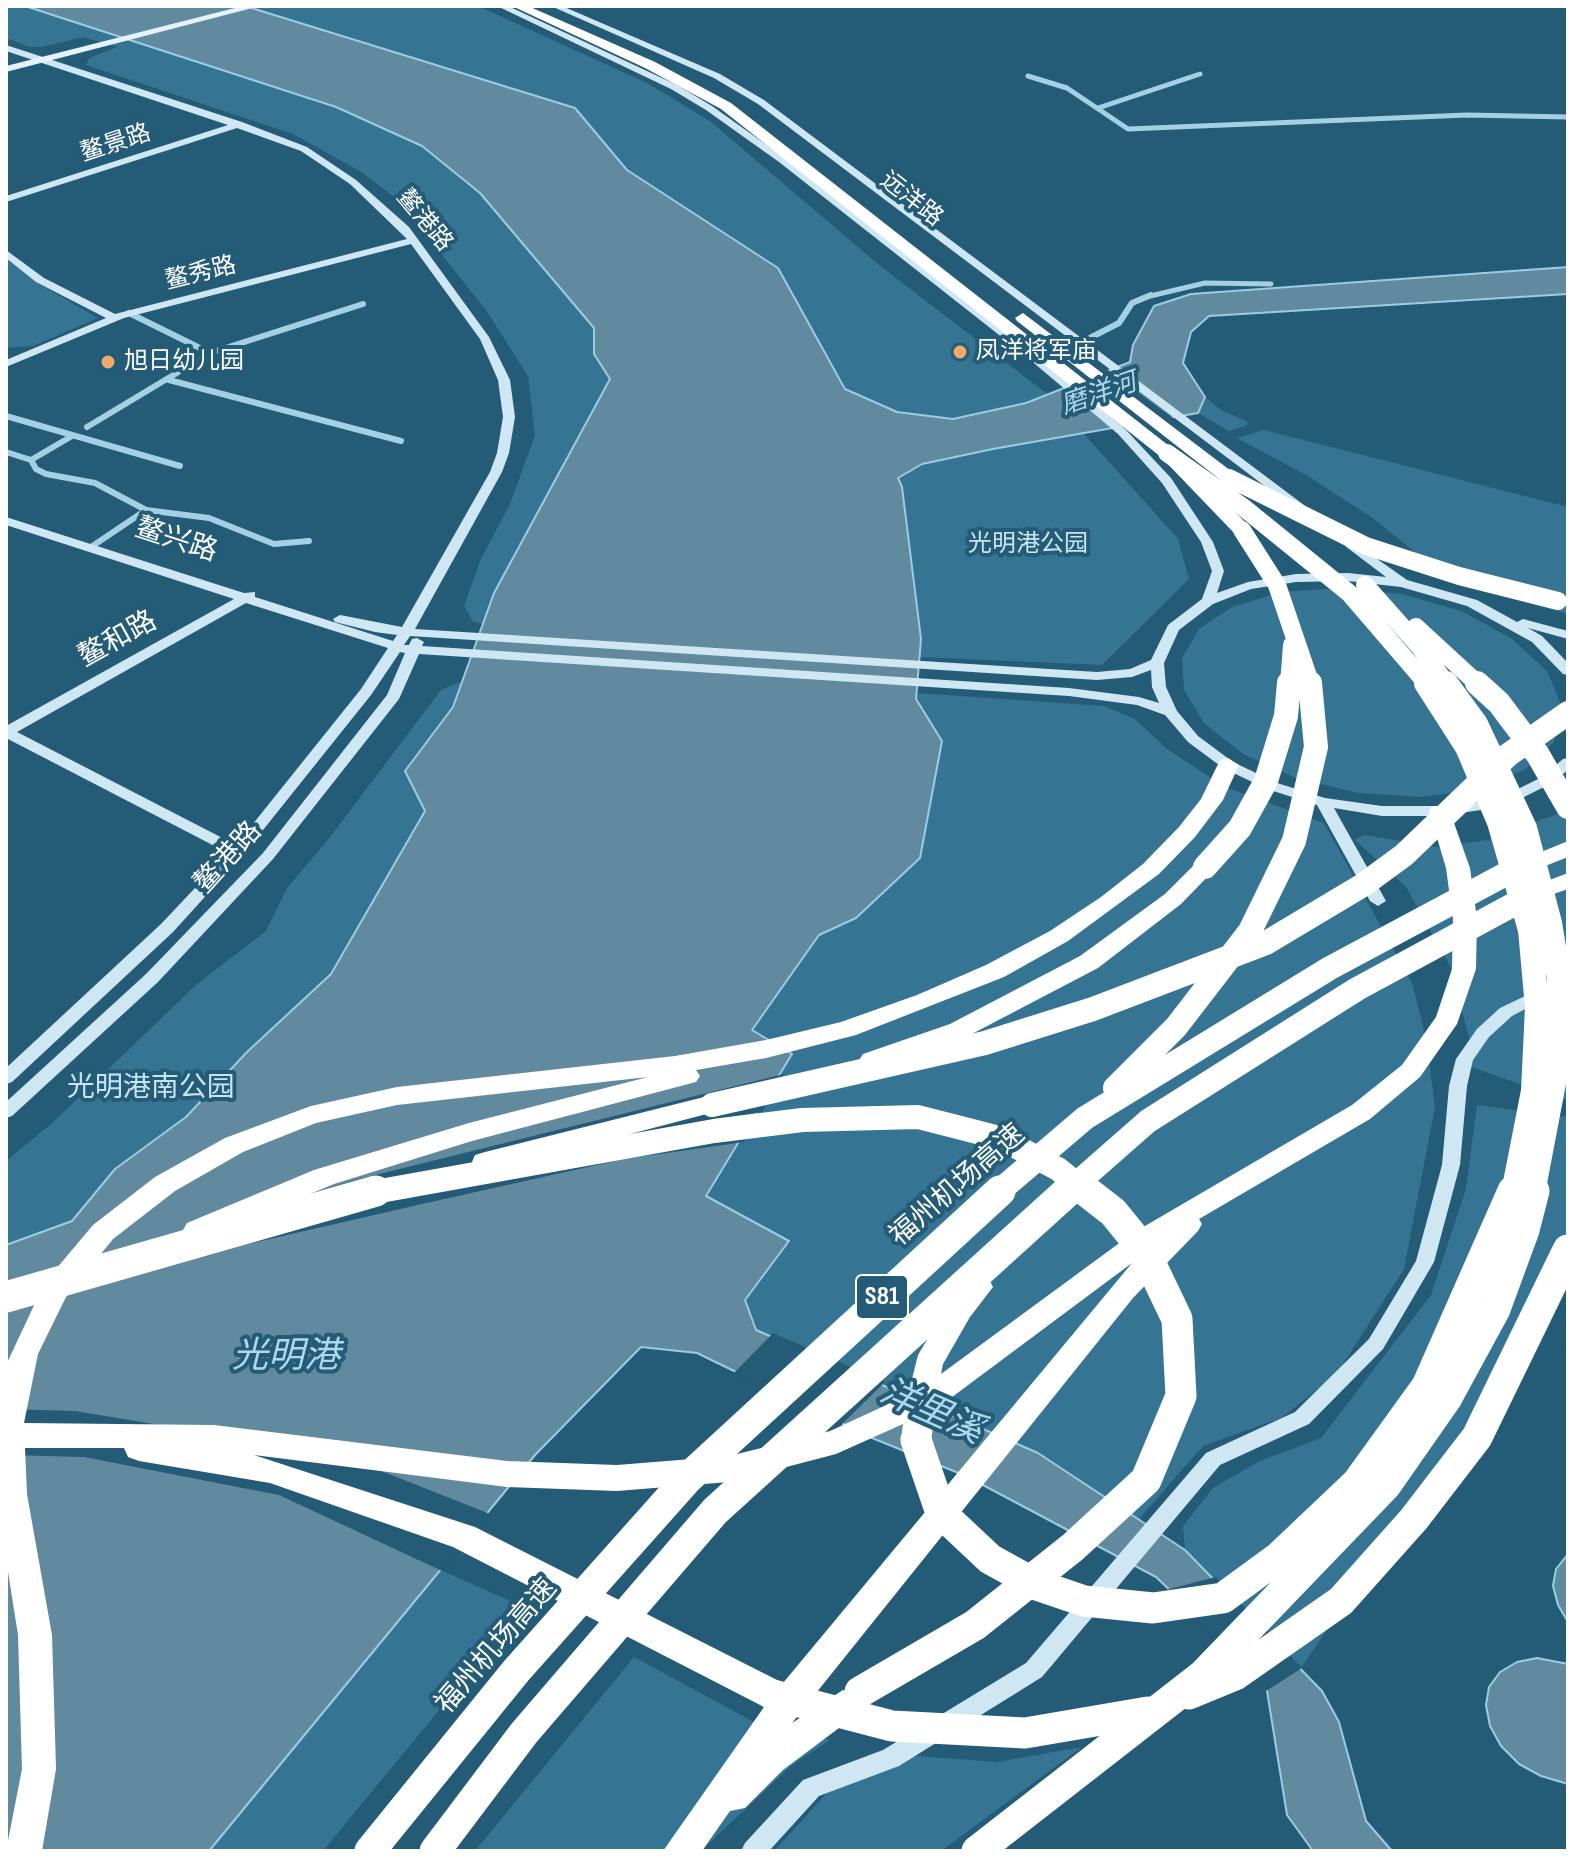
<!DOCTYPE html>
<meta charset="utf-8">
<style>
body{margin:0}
#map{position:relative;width:1574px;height:1857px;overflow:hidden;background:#245b77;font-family:"Sofia Sans Condensed",sans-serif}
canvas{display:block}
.frame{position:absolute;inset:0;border:8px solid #fff;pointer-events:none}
</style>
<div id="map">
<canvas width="1574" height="1857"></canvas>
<div class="frame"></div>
</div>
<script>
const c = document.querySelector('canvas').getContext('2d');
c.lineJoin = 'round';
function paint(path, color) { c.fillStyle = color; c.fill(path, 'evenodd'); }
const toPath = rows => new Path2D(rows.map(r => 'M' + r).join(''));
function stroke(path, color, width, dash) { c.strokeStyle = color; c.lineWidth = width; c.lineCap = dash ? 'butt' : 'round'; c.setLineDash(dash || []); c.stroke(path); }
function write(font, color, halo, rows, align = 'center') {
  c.font = font + ' "Sofia Sans Condensed","Noto Sans SC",sans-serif'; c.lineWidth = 8; c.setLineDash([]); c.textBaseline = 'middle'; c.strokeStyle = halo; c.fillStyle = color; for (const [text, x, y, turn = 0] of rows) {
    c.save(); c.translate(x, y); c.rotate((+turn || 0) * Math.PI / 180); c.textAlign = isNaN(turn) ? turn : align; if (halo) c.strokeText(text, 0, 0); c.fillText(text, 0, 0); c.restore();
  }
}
paint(toPath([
 [6,6,25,6,336,107,422,146,480,193,594,328,594,354,610,379,494,592,485,625,473,621,464,606,480,561,510,504,535,435,528,376,486,310,397,199,361,172,293,134,86,65,89,58,117,47,83,37,42,47,30,47,6,38],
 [245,6,478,6,647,83,710,121,879,265,1050,396,1178,539,1189,579,1102,665,919,657,921,639,902,487,778,268,626,170,575,108],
 [6,258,39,284,98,318,33,346,6,348],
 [1205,397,1221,410,1248,422,1246,426,1229,431,1198,413],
 [1264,430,1568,507,1568,614,1514,599,1418,555,1373,518,1306,475,1237,438],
 [1340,588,1402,594,1461,611,1511,638,1547,671,1562,707,1554,742,1526,769,1480,789,1422,797,1358,793,1296,778,1243,754,1204,723,1184,690,1182,658,1199,629,1232,607,1281,592],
 [465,680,453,707,405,771,425,811,331,974,247,1052,186,1117,115,1169,72,1221,6,1245,6,1161,51,1124,196,985,266,931,287,888,327,841,441,690],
 [917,693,1104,706,1135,719,1167,749,1225,787,1324,823,1412,983,1426,1038,1435,1107,1404,1269,1336,1375,1281,1418,1203,1446,1139,1519,1038,1453,756,1330,706,1197,792,1054,751,1031,819,935,856,918,942,741,916,699],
 [1568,810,1568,1101,1471,1067,1473,1053,1450,966,1406,887,1355,840,1364,835,1437,847,1487,840],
 [1477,1105,1568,1117,1568,1274,1299,1671,1185,1550,1183,1526,1213,1488,1260,1461,1321,1438,1431,1295,1466,1189],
 [438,1569,524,1607,323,1851,209,1851],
 [634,1657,754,1722,830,1740,792,1765,701,1851,475,1851],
 [1082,1747,941,1851,774,1851,827,1793,904,1755,997,1762]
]), '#357593');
const water = toPath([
 [25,6,245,6,575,108,627,170,778,268,845,389,897,412,953,419,1026,403,1130,362,1133,345,1154,306,1191,294,1568,267,1568,294,1209,316,1191,332,1183,363,1205,397,1198,413,993,449,922,464,898,478,902,487,921,639,916,699,942,741,920,858,856,918,819,935,752,1030,792,1054,706,1196,789,1241,745,1300,756,1330,1038,1453,1185,1550,1322,1691,1339,1722,1366,1821,1392,1851,1313,1851,1287,1815,1267,1691,1259,1675,1156,1577,966,1476,872,1438,697,1353,641,1347,535,1455,209,1851,6,1851,6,1245,72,1221,115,1169,186,1117,247,1052,331,974,425,811,405,771,453,707,494,593,610,379,594,354,594,328,480,193,422,146,336,107,25,6],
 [1568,1554,1568,1622,1558,1605,1553,1586,1556,1569,1568,1554],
 [1537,1658,1568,1664,1568,1784,1541,1776,1519,1764,1501,1746,1490,1726,1486,1705,1489,1687,1500,1672,1517,1662,1537,1658]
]);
paint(water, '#618a9f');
stroke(water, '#9acde4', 2);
paint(toPath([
 [1105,368,1177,421,1130,429,1071,381],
 [784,1074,762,1112,723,1118,757,1119,744,1142,624,1159,422,1204,248,1244,6,1313,6,1284,359,1179],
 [773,1333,885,1382,839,1427,732,1375],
 [6,1409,75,1411,341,1455,490,1514,442,1571,279,1495,84,1457,6,1455],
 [1216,1577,1302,1668,1263,1693,1255,1677,1165,1590]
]), '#245b77');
stroke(toPath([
 [1028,76,1067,88,1128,129,1467,115,1568,117],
 [1098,108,1200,74],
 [1146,297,1205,283,1271,284]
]), '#a5cfe3', 5);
stroke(toPath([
 [129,313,210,353],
 [1082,342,1119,323,1132,303,1151,295],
 [169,380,401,441],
 [6,416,180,466],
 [87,427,210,353,363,304],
 [6,452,31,460,36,469,46,474,95,483,146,510,209,518,274,544,309,541],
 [31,460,72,436],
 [91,547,146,510]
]), '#a5cfe3', 6);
paint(toPath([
 [497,6,508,6,677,85,712,106,785,158,1030,349,1126,430,1171,478,1213,542,1224,571,1217,593,1248,582,1296,574,1348,573,1386,577,1345,546,1345,540,1349,539,1407,580,1477,600,1517,622,1523,619,1568,631,1568,639,1528,628,1542,636,1568,663,1568,675,1563,674,1532,642,1467,606,1401,587,1348,581,1296,582,1251,589,1213,604,1179,630,1164,663,1166,687,1177,711,1198,736,1233,762,1277,783,1325,798,1382,806,1440,806,1479,802,1512,792,1542,777,1563,759,1568,758,1568,770,1552,783,1522,798,1481,810,1440,816,1382,816,1334,808,1386,901,1378,906,1370,901,1317,805,1267,789,1223,768,1188,742,1165,715,1137,705,1069,696,419,654,399,699,273,859,158,982,12,1116,6,1118,6,1102,146,974,263,853,387,695,405,653,400,652,371,695,243,855,173,932,12,1082,6,1084,6,1068,161,924,228,853,6,738,6,726,234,599,6,525,6,517,244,593,255,592,255,597,393,641,397,635,375,632,335,622,333,619,340,615,402,627,490,472,497,453,503,417,498,380,480,339,411,244,124,318,6,367,6,360,106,318,36,282,6,258,6,250,44,278,115,314,407,239,350,184,301,151,237,128,6,202,6,196,228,125,6,51,6,45,242,122,307,147,356,180,409,227,489,337,510,380,515,417,509,453,502,472,415,629,1097,672,1130,669,1151,660,1168,625,1202,599,1212,571,1201,542,1162,483,1118,434,1022,353,779,162,706,110,671,89,497,6],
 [246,603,388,648,361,689,236,845,17,732,246,603],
 [410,636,1097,680,1132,677,1151,670,1152,687,1159,703,1139,697,1069,688,422,646,424,642,417,638,412,639,409,645,404,645,410,636],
 [551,6,562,6,720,74,764,100,1308,508,1306,511,1298,511,758,104,714,78,551,6],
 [1544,987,1552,992,1550,996,1512,1016,1489,1037,1473,1060,1467,1086,1460,1165,1434,1262,1383,1349,1309,1424,1220,1465,1042,1677,899,1766,819,1796,769,1851,741,1851,745,1843,803,1780,883,1750,1026,1663,1206,1453,1295,1412,1369,1339,1416,1261,1442,1165,1449,1086,1456,1059,1477,1029,1500,1008,1544,987]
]), '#cee7f3');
paint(toPath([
 [243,6,260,6,6,72,6,66,243,6]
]), '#e5f3fc');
paint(toPath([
 [512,6,528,6,655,62,731,103,1173,449,1249,526,1249,534,1235,534,1161,457,721,109,645,68,512,6],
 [1023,313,1235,474,1235,482,1223,482,1017,321,1015,318,1023,313],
 [1228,758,1239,765,1223,800,1195,837,1159,874,1068,941,1004,977,856,1035,766,1058,696,1070,700,1076,696,1082,472,1141,334,1184,207,1237,197,1240,187,1237,183,1230,187,1223,314,1170,469,1123,648,1077,397,1105,316,1123,243,1152,175,1191,113,1239,66,1297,38,1354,24,1423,214,1425,507,1461,617,1465,729,1456,830,1431,908,1395,918,1355,950,1301,969,1279,979,1276,989,1279,993,1287,970,1317,943,1364,941,1374,1133,1233,1352,1105,1402,1065,1436,1017,1452,969,1453,919,1446,868,1429,811,1432,806,1448,806,1470,868,1477,919,1476,969,1457,1024,1420,1077,1370,1119,1199,1219,1202,1224,1198,1231,1133,1298,792,1723,843,1690,855,1694,860,1705,855,1716,783,1770,745,1808,730,1811,702,1851,663,1851,764,1707,453,1547,270,1483,139,1461,128,1457,124,1448,25,1448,27,1494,52,1635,56,1769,42,1851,6,1851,22,1769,18,1635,6,1559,6,1365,45,1282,93,1225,155,1177,225,1138,311,1106,397,1087,675,1056,766,1040,841,1022,917,995,986,965,1050,931,1101,897,1143,864,1179,827,1201,799,1220,760,1228,758],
 [1132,1263,783,1683,475,1527,254,1455,507,1487,617,1491,729,1482,836,1454,903,1424,901,1440,905,1449,916,1452,927,1449,931,1440,936,1409,1132,1263],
 [1568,841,1568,857,1515,878,1503,871,1507,866,1568,841],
 [1205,860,1217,867,1181,904,1098,968,968,1036,872,1069,863,1066,859,1060,863,1054,950,1024,1080,956,1165,894,1197,862,1205,860],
 [1568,873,1568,889,1531,902,1519,895,1523,890,1568,873],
 [732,1090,741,1093,745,1099,741,1105,485,1172,475,1169,472,1162,475,1155,485,1152,732,1090]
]), '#fff');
stroke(toPath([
 [1167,453,1243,507,1349,593,1428,685],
 [1229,478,1366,546,1459,576,1558,601],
 [1242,530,1277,585,1311,685],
 [1365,585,1420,647,1447,685],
 [1416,627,1479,685],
 [1289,685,1292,645]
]), '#fff', 18);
stroke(toPath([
 [1426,683,1467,747,1499,822,1530,930,1537,1007,1533,1091,1513,1193],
 [1446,683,1476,724,1525,828,1550,923,1559,978,1558,1062,1533,1193],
 [1477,683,1499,703,1538,755,1568,807],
 [1205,867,1240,828,1266,781,1286,716,1289,683],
 [1115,1088,1176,1027,1250,931,1294,841,1316,747,1310,683],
 [712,1105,985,1043,1093,1009,1266,943,1363,885,1404,855,1508,755,1568,713],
 [369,1193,714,1131,802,1120,918,1117,1000,1138,1058,1169,1088,1193],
 [997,1193,1085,1118,1330,968,1504,875],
 [1066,1193,1148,1121,1357,989,1531,895]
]), '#fff', 24);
stroke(toPath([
 [6,1297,376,1191],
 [916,1440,941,1513,990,1559,1037,1585,1084,1601,1153,1608,1223,1598,1279,1557,1357,1483,1427,1386,1513,1191],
 [860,1692,975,1625,1073,1547,1146,1480,1181,1396,1177,1319,1144,1250,1113,1212,1086,1191],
 [1189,1694,1235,1675,1341,1601,1414,1519,1477,1437,1568,1250],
 [773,1695,892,1726,1025,1733,1148,1712],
 [370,1851,516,1671,688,1478,1000,1191],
 [435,1851,524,1733,715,1511,1068,1191],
 [977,1851,1203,1675,1386,1485,1446,1399,1495,1309,1524,1230,1534,1191]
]), '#fff', 31);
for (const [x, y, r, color] of [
 [960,352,8,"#edaa6a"],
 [108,362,8,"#edaa6a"]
]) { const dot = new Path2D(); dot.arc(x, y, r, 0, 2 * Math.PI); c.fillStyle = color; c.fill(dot); stroke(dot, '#245b77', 3); }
write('24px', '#fff', '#245b77', [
 ["鳌景路",116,144,-18],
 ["远洋路",911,200,38],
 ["鳌港路",424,221,50],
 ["鳌秀路",201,274,-14]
]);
write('24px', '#fff', '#245b77', [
 ["凤洋将军庙",976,352],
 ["旭日幼儿园",124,362]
], 'left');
write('24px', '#c8e5f3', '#245b77', [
 ["光明港公园",1028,545]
]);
write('italic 26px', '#b0d8eb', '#245b77', [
 ["磨洋河",1099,395,-19]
]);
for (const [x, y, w] of [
 [882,1297,52]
]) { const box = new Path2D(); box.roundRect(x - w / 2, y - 22, w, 44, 6); c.fillStyle = '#245b77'; c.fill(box); stroke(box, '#fff', 2); }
write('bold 26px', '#fff', null, [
 ["S81",882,1297]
]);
write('28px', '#fff', '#245b77', [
 ["鳌兴路",176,541,18],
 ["鳌和路",118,640,-29],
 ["鳌港路",229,858,-48],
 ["福州机场高速",958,1186,-41],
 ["福州机场高速",497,1647,-49]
]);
write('28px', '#c8e5f3', '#245b77', [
 ["光明港南公园",151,1089]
]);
write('italic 36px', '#b0d8eb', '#245b77', [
 ["光明港",286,1358],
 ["洋里溪",931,1413,24]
]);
</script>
